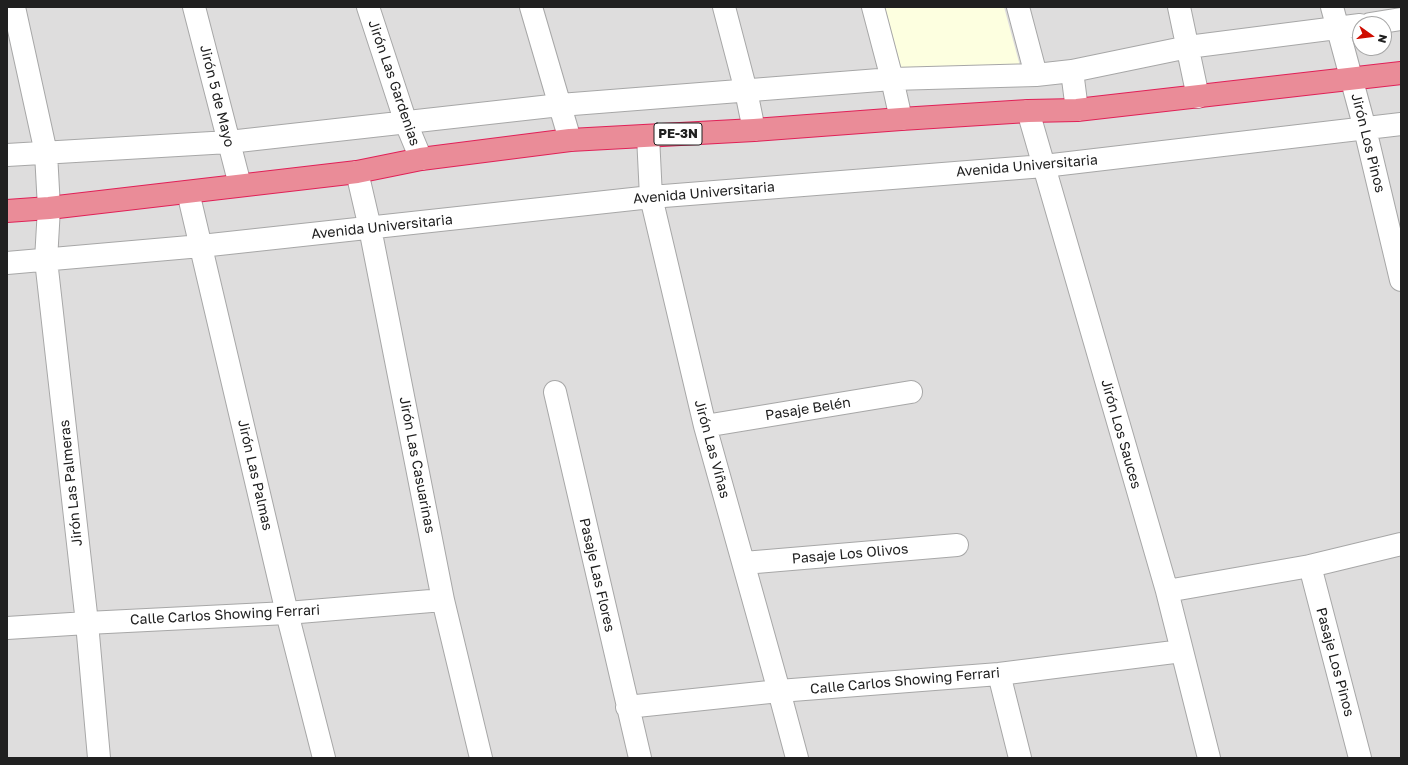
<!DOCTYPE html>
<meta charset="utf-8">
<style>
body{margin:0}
#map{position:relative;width:1408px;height:765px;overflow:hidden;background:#f0eee6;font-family:"Golos Text",sans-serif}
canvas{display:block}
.frame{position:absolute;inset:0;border:8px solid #202020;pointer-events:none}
.north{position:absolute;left:1352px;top:16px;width:40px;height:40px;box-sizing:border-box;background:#fff;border:1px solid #a6a6a6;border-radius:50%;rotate:104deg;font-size:11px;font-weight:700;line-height:16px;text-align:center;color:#202020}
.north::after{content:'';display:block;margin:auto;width:14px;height:18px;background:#cf0c00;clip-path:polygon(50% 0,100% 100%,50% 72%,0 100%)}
</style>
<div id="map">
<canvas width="1408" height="765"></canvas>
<div class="frame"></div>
<div class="north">N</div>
</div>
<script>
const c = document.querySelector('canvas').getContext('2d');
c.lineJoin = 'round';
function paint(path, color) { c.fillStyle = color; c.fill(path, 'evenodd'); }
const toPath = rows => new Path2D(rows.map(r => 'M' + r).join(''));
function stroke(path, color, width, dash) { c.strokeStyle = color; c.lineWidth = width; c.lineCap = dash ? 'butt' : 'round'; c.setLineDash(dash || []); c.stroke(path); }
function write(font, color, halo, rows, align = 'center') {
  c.font = font + ' "Golos Text",sans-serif'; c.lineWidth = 3; c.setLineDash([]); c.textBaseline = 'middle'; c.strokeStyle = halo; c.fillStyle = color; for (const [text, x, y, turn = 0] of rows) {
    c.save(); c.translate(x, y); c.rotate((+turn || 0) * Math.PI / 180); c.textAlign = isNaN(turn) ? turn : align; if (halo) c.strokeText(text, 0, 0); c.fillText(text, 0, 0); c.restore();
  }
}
paint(toPath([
 [7,7,1401,7,1401,758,7,758],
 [1360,24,1384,24,1384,48,1360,48]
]), '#dedddd');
paint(toPath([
 [885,7,1004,7,1020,66,902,71]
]), '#fdffe0');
const street = toPath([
 [14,7,46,153,49,208,46,260,87,623,99,758],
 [194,7,240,185],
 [368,7,406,123,421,159],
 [531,7,570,140],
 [724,7,746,91,754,130],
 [873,7,892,79,901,119],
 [1018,7,1036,75,1072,71,1077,110],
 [1179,7,1198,97],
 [1332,7,1365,129,1401,280],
 [1370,24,1401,19],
 [1072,71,1188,47,1360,25],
 [1028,111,1167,591,1209,758],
 [648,136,651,197,705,426,779,691,797,758],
 [7,155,229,142,560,105,892,79,1036,75],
 [357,172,370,228,443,600,481,758],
 [188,192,287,613,324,758],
 [7,263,201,246,651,197,1044,166,1401,124],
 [555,392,640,758],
 [705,426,911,392],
 [744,563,957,545],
 [1310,566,1360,758],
 [1167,591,1310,566,1401,544],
 [7,628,87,623,287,613,443,600],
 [999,674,1020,758],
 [627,707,779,691,999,674,1182,651]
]);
const highway = toPath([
 [7,211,49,208,357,172,421,159,570,140,754,130,901,119,1028,111,1077,110,1401,73]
]);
stroke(street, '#a7a7a7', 24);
stroke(highway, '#e02157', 24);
stroke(street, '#fff', 22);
stroke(highway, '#ea8c98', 22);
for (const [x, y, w] of [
 [678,134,48]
]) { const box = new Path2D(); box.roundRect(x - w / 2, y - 11, w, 22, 3); c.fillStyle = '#fff'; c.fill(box); stroke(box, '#202020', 1); }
write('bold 13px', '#202020', null, [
 ["PE-3N",678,134]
]);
write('14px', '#202020', '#fff', [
 ["Jirón Las Gardenias",394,83,71],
 ["Jirón 5 de Mayo",217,96,76],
 ["Jirón Los Pinos",1368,143,76],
 ["Avenida Universitaria",1027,166,-5],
 ["Avenida Universitaria",704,193,-5],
 ["Avenida Universitaria",382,227,-6],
 ["Pasaje Belén",808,409,-9],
 ["Jirón Los Sauces",1121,434,74],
 ["Jirón Las Viñas",712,449,75],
 ["Jirón Las Casuarinas",417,465,79],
 ["Jirón Las Palmas",255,475,77],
 ["Jirón Las Palmeras",71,483,-96],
 ["Pasaje Los Olivos",850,554,-5],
 ["Pasaje Las Flores",597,575,77],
 ["Calle Carlos Showing Ferrari",225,615,-3],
 ["Pasaje Los Pinos",1335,662,75],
 ["Calle Carlos Showing Ferrari",905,681,-5]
]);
</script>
